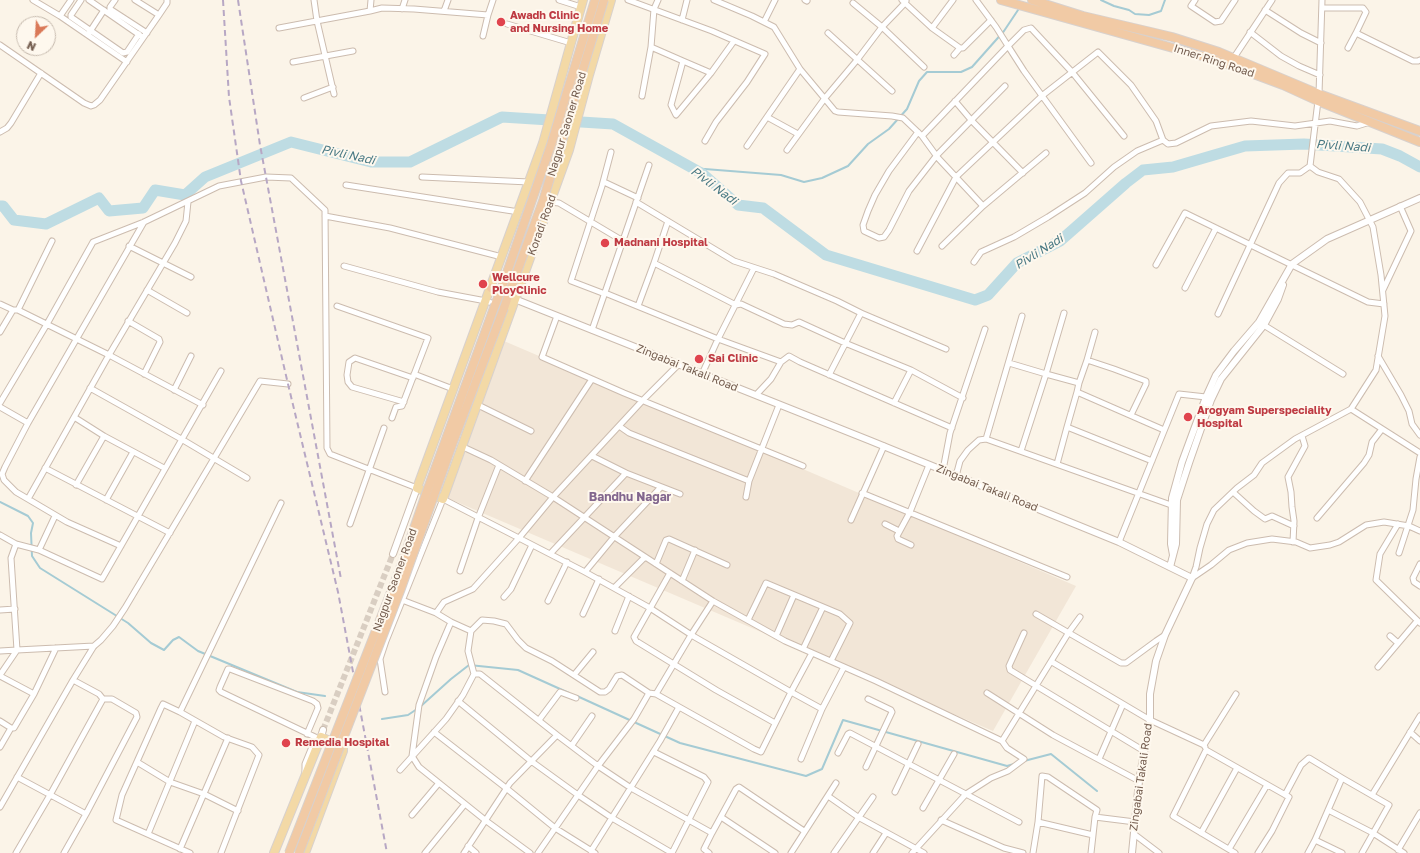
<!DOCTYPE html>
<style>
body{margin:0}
#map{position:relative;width:1420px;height:853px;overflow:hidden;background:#fbf4e8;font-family:"Golos Text",sans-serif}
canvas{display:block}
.north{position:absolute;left:16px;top:16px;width:40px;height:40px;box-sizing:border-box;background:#fef8ee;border:1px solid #c6baae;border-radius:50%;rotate:205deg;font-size:11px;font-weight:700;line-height:16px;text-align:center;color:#735c4e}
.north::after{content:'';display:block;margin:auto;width:14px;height:18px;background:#da7958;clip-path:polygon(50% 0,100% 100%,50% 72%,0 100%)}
</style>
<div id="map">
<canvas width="1420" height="853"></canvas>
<div class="north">N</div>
</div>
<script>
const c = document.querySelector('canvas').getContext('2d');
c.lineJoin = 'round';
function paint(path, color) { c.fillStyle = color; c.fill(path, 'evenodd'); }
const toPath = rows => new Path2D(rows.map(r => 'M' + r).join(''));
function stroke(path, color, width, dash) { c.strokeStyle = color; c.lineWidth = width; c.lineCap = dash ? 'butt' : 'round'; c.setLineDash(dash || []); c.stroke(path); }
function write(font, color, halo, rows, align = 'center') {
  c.font = font + ' "Golos Text",sans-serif'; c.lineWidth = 4; c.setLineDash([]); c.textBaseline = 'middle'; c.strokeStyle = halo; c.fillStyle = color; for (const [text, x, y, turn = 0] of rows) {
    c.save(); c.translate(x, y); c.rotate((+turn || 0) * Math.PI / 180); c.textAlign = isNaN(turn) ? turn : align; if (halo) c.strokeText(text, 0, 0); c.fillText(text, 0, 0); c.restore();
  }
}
paint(toPath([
 [504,341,1076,586,993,731,445,497]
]), '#f2e6d7');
stroke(toPath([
 [1101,0,1114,6,1129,10,1135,14,1149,15,1161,11,1165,0],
 [692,168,781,175,804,182,822,178,848,166,868,144,889,129,907,109,919,81,927,72,961,72,972,67,1004,31,1020,7],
 [0,502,28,516,33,523,31,533,32,556,40,568,128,623,151,643,164,650,173,640,179,637,198,651,297,692,325,696],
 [577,696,680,743,806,776,822,769,843,720,1007,766,1014,764],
 [421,706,451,679,469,665,518,670,569,693],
 [382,719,408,715,417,709],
 [1024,761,1051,754,1097,791]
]), '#a5cbd4', 2);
stroke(toPath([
 [0,206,3,206,14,220,46,224,99,198,109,211,143,208,155,190,185,195,205,177,291,142,371,162,410,162,502,117,613,124,703,174,738,205,763,208,826,255,975,300,988,295,1017,263,1060,241,1126,183,1143,170,1173,167,1245,146,1304,144,1382,149,1400,156,1420,167]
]), '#bedce3', 11);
stroke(toPath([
 [323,730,393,554]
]), '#d9cec2', 6, [6, 3]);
const minor = toPath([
 [33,0,60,16,127,62],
 [81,0,71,15,71,17,123,53,127,52,139,34],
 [89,0,141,36],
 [115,0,110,7,110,9,147,33],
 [135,0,159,15],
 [314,0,317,21,334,94],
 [559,0,581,7],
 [628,0,712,31,765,54,747,82,716,122,705,141],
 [658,0,654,9,651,47,683,61,671,105,676,115,711,73,734,41],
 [714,0,752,16,774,27,800,69,835,111,838,112,892,116,903,118,922,136,938,158,983,206,1046,153],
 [805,0,807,1],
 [976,0,996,27,1008,46,1024,30,1031,28,1072,72,1124,136],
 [1195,0,1191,6,1215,22,1221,21,1235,0],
 [906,1,905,3,932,28,960,48],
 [853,3,882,27,924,67],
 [1322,8,1363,8,1366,12,1356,33],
 [402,9,405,0],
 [1265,10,1301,33,1321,43],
 [370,11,382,8,414,9,488,15],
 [444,11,448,0],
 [60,16,71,0],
 [682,20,687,0],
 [764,22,775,0],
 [507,24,571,43],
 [279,28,370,11,371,0],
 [932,28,953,0],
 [1250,32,1281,56,1299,66,1320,75],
 [89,33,104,10],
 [828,33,892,91],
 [483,36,488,15,493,0],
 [0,45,84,103,91,106,94,105,100,100,159,15,167,3,167,0],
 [1348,48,1356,33,1413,61,1418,61,1420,60],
 [954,55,960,48,963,48,991,20],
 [1233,59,1272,0],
 [683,61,711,73],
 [293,62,353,51],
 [1319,94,1322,0],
 [642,96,651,47],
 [304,98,333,87],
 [955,101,972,121,1023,173],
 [767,117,798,134],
 [0,132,7,128,11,123,41,73],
 [918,132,889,171,875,195,868,211,863,225,864,231,879,238,884,237,889,230,909,191,937,155,1005,86],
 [922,136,1008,46,1024,71,1091,163],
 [747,146,800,69],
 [787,150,825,98,857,60,882,27,905,3,902,0],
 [1310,166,1318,172,1339,179,1360,202,1373,227,1381,275,1385,316,1376,370,1351,409,1295,439,1262,463,1254,475,1237,488,1214,510,1207,524,1200,548,1196,567,1192,578,1211,565,1229,550,1247,543,1272,539,1296,542,1310,548,1330,545,1339,542,1366,525,1384,522,1409,526,1420,531],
 [422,177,529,182],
 [604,182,638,198],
 [346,185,519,212],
 [550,202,559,203,623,241],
 [636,202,734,261,774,274,837,301,861,313,829,375],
 [325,216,390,228,502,257],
 [668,221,654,263,736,305,741,304,784,324,792,325,799,322,845,343,911,370,963,398],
 [144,222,28,423,5,467,2,474,4,480,16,492,28,499,109,355,175,243,186,221,188,202],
 [129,246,191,277],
 [942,246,983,206],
 [917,251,956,177,1043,95,1098,52,1131,85,1156,121,1163,140,1168,144,1176,143,1211,126,1251,121,1295,126,1330,121,1357,126,1370,122],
 [974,262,981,252,1014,237,1048,217,1085,193,1114,167,1137,151,1163,140],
 [1156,265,1185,213,1368,302,1384,304],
 [344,266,438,292,486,301,495,304],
 [1185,288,1216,228],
 [147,290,187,313],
 [1383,290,1411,231,1400,206],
 [605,293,718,339,781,362,789,356,800,362,952,428],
 [605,294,571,281,602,186,611,152],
 [0,304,13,310,18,310,109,355,203,405],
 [337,306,428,338,402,406,396,407,392,418],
 [638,306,654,263],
 [18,310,52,241],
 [861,313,946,349],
 [1218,314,1279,183,1288,173,1300,173,1310,166,1318,101],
 [557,316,542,357,624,393,803,466],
 [128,321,159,339,160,342,144,374],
 [1262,324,1343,374],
 [592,330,649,165],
 [0,332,13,310],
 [1378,356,1401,395,1409,411,1412,424,1420,435],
 [1087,360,1095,332],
 [1009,363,1046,374,1064,313],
 [414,374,453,389],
 [702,374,718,339,754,268],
 [1079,383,1087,360,1114,369,1146,381,1146,384,1131,415],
 [90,388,183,440,247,478],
 [174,390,191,356],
 [756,395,771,379,781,362],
 [404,402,352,387,348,382,347,375,349,362,355,358,413,378],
 [0,403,47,324,93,242,144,222,219,186,266,177,291,178,325,210,327,448,330,454,417,488],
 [894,403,911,370],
 [478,405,531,431],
 [0,407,28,423],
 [1351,409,1420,453],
 [74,417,104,436,164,468],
 [619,426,629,433,749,481],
 [1067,427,1077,392,1164,430],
 [986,439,1022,316],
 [461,446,491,460,553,497,713,601,785,641,876,681,1002,741,1069,632,1080,617],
 [1021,451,1046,374,1079,383,1077,392],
 [592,456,626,473,680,494],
 [1057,464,1067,427,1152,461],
 [45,468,170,533],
 [943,470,950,433,985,329],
 [956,476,960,461,968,450,979,440,986,439,1171,505],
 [525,481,592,379],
 [76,485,104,436],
 [1233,492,1254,511,1265,519,1272,516,1294,526],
 [862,493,1067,577],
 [746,497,749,481,779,405],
 [28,499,67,522,121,546],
 [106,500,133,452],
 [1317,518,1364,463,1369,455,1372,442,1382,429],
 [851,520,884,446],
 [350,524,384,428],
 [885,524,899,531],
 [1398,524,1380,554,1376,580,1420,623],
 [0,535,16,544,39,550,102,579,221,371],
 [1119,542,1179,394,1206,397],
 [1293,542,1294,521,1292,507,1291,492,1288,477,1305,446,1302,436],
 [16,544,11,558,17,650,94,646],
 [911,545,898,539,897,536,910,512,929,465],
 [39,550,55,516],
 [1399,553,1413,510,1416,479,1420,457],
 [550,554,626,473],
 [656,564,666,540,669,539,727,565],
 [1420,564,1413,578,1414,582,1420,586],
 [460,571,478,518,499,465],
 [585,572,650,608,693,636,791,692,812,653],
 [670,573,634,637,636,641,716,690,775,723],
 [682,581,695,550],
 [615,587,645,557],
 [504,597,511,589,532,545],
 [548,601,567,562],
 [0,610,15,609],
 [436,613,444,602,473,589,519,538,553,497,643,400,679,364],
 [583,614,599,579],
 [1036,614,1121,663,1126,663,1156,641,1165,635],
 [748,620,766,583,840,614,850,623,831,661],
 [451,622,436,657,419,705,412,756,419,767,485,820,530,853],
 [471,631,482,620,494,621,506,624,518,640,526,648,552,661,600,692,605,692,609,689,617,676,622,675,649,693,656,694,754,749,761,752,791,692,822,709],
 [615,631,629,596],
 [1024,633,1009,666,1010,670,1144,751],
 [776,636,794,595],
 [1390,636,1398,643],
 [803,649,823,607],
 [0,651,17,650,0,675],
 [1052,662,1150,720,1204,745],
 [1378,667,1417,621],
 [474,674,480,674,557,735],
 [574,675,593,652],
 [0,676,34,694],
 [385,692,380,659,386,641,443,499,585,572,614,537,661,487],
 [987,693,1053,735,1139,781],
 [656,694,691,635,713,601],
 [458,701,531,761,578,795,612,818,672,853],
 [180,712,224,737,252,747,259,755,221,853],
 [539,720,560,692,576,698],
 [0,721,11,728,14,728,34,694,56,648],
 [434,732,506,788,555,828,595,853],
 [1410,732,1420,741],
 [572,745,592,716],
 [0,747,11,728],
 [1205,747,1204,745,1236,694],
 [654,752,704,777,708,782,672,853],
 [838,753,848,734,850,733,1019,822],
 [801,759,822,709,844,667],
 [1099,759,1123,704],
 [137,762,170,782,204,794,238,811],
 [866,767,892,712,891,710,868,699],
 [400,770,446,719,463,695,474,674,468,651,471,631,451,622,436,613,402,600],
 [305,773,305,764,314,742,315,737,221,692,219,690,220,687,228,669,230,669,313,701,317,704,318,708,307,734],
 [17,777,86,814],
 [1342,778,1389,805,1362,853],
 [895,792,918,744],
 [1285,795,1301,765,1309,758,1342,778,1315,840],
 [1372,795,1420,716],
 [828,796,858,817,924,853],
 [0,807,73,680,94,646,101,640,113,626,125,608,260,381,288,384],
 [923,808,954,754],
 [1328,810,1373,833,1404,853],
 [412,815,439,783],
 [721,817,775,853],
 [941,820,1004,848,1023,853],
 [1038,822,1093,835,1095,817,1135,822],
 [712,833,736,789,739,787,804,831],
 [1201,833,1237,768],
 [148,834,195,721],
 [1134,834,1159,853],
 [468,846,476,853],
 [180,849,228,738],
 [1229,849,1267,785],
 [1398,850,1420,813],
 [591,851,660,741,679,707],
 [16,853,50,795,103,699,99,694,73,680],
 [64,853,86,814,137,717,136,713,112,699,103,699],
 [190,853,116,820,122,795,161,708,163,704,180,712,281,503],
 [425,853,465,804],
 [464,853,510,783,557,735,598,766,631,788,712,833,704,849,709,853],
 [538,853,598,766,634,719,649,693],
 [791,853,836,783],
 [834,853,873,797],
 [873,853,886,833],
 [912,853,966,794,991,778,1008,771,1024,759,1007,748,1002,741],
 [1033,853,1038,822,1042,776,1048,777,1097,810,1095,817],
 [1091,853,1093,835],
 [1235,853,1173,816,1206,750,1289,797,1272,831,1258,853],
 [1308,853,1315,840,1342,853]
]);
const tertiary = toPath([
 [512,298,871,441,1119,542,1192,578,1165,635,1156,661,1150,694,1150,720,1139,781,1132,853],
 [393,554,417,488],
 [1173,555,1171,544,1172,498,1182,462,1206,397,1216,375,1234,351,1259,322,1292,264,1327,239,1420,198],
 [1170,567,1176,544,1177,500,1189,463,1211,400,1221,379,1264,325,1278,299,1283,285],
 [321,737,323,730]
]);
const primary = toPath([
 [583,0,543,143,417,488,443,499,569,150,589,75,611,0],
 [274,853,321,737,343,747,343,751,305,853]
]);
const trunk = toPath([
 [1001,0,1216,60,1283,85,1318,101,1420,142],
 [1032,0,1083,16,1172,37,1219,52,1319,94,1420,131],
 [491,288,500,292],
 [495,305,501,290],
 [504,308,510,291]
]);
stroke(minor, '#ccbcaf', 7);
stroke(tertiary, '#ccbcaf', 8);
stroke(primary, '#d8d1cd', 10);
stroke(trunk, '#d8d1cd', 10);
stroke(minor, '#fff', 5);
stroke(tertiary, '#fff', 6);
stroke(primary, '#f3d9a6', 8);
stroke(trunk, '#f1caa5', 8);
stroke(toPath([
 [223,0,229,97,241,181,288,384,338,592,387,853],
 [238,0,260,145,341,579]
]), '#b7a7c4', 2, [6, 4]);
const trunkBridge = toPath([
 [501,290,551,145,595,0],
 [510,291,543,201,604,0],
 [289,853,400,569,427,491,495,305],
 [299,853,400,591,453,442,504,308]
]);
stroke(trunkBridge, '#d8d1cd', 10, []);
stroke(trunkBridge, '#f1caa5', 8);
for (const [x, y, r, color] of [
 [501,22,5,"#e0444e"],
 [605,243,5,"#e0444e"],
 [483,284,5,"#e0444e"],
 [699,359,5,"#e0444e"],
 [1188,417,5,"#e0444e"],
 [286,743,5,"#e0444e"]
]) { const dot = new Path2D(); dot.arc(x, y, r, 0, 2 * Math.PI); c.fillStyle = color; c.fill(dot); stroke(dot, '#fef8ee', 1.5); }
write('bold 11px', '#be3a42', '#fef8ee', [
 ["Awadh Clinic",510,16],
 ["and Nursing Home",510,29],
 ["Madnani Hospital",614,243],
 ["Wellcure",492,278],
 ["PloyClinic",492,291],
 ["Sai Clinic",708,359],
 ["Arogyam Superspeciality",1197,411],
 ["Hospital",1197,424],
 ["Remedia Hospital",295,743]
], 'left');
write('11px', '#735c4e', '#fef8ee', [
 ["Inner Ring Road",1214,61,18],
 ["Nagpur Saoner Road",567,124,-73],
 ["Koradi Road",542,225,-70],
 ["Zingabai Takali Road",687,368,22],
 ["Zingabai Takali Road",987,488,22],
 ["Nagpur Saoner Road",395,580,-70],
 ["Zingabai Takali Road",1141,777,-82]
]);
write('italic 12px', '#497984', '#fef8ee', [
 ["Pivli Nadi",1343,146,4],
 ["Pivli Nadi",348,155,12],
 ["Pivli Nadi",714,186,37],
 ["Pivli Nadi",1039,252,-32]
]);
write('bold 12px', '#82668e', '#fef8ee', [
 ["Bandhu Nagar",630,497]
]);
</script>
